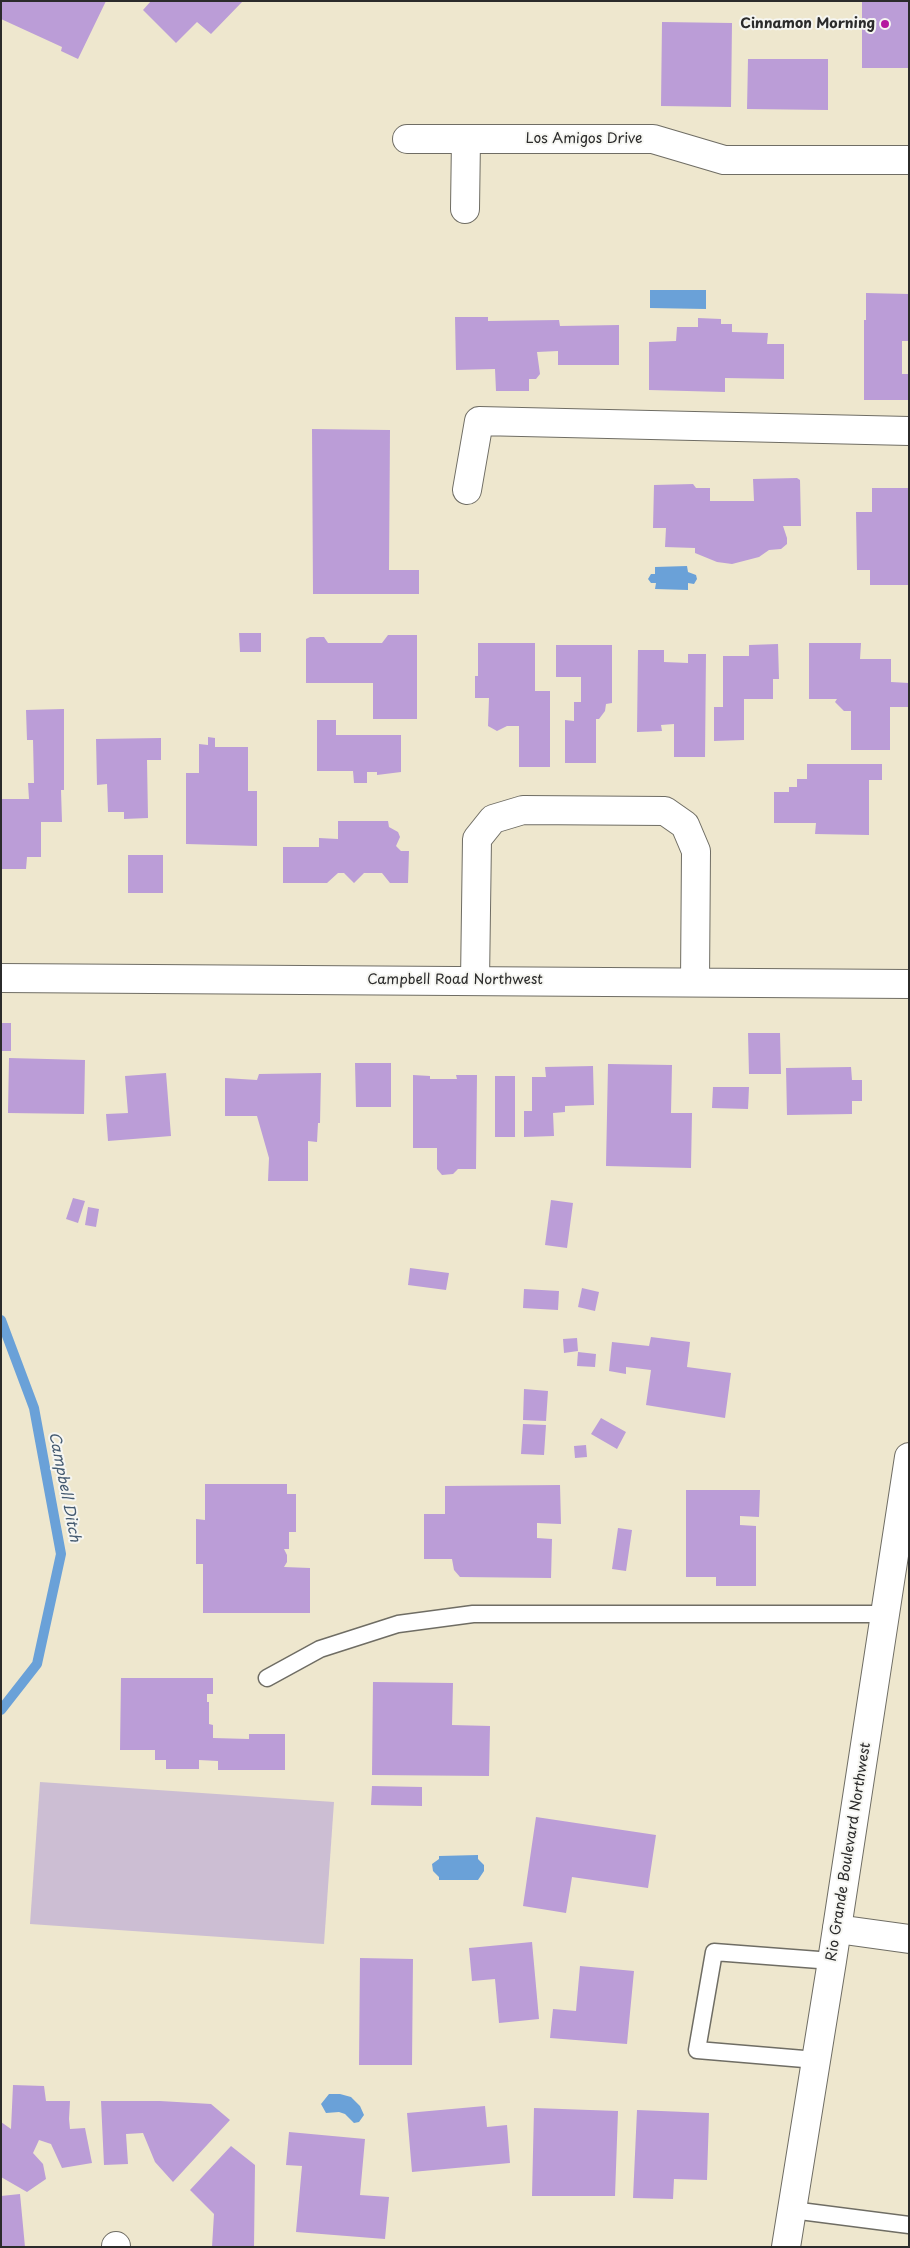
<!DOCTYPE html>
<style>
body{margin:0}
#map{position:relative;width:910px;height:2248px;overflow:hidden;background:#eee7ce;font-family:"Playpen Sans",sans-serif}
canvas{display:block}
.frame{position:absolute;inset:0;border:2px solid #2b2b2b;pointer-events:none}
</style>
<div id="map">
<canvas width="910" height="2248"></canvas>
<div class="frame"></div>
</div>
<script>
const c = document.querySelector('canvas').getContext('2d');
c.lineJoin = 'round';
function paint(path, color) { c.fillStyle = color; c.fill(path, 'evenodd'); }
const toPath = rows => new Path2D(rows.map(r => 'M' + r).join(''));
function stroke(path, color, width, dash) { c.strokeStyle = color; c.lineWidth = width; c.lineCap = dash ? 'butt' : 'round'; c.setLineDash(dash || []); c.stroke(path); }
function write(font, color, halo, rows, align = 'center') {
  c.font = font + ' "Playpen Sans",sans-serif'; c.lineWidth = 4; c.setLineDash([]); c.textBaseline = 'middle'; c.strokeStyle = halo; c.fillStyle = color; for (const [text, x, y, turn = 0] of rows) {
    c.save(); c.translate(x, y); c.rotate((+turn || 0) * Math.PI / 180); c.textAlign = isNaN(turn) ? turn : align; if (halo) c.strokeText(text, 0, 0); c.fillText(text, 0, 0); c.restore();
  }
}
paint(toPath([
 [40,1782,334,1802,324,1944,30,1924]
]), '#ccbed3');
paint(toPath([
 [650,290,706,290,706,309,650,308],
 [687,566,688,572,696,575,697,579,694,584,688,583,688,590,655,589,656,583,651,583,648,579,651,574,655,574,655,567],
 [478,1855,478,1859,484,1865,484,1871,478,1880,439,1880,439,1877,433,1871,432,1864,439,1859,439,1856],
 [329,2094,340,2094,351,2097,360,2106,364,2115,359,2122,354,2123,345,2114,339,2112,326,2113,321,2104]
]), '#6aa1d8');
stroke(toPath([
 [1,1320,34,1408,61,1554,37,1664,1,1710]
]), '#6aa1d8', 10);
paint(toPath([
 [1,1,106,1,78,59,61,51,62,47,1,19],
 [151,1,243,1,211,34,197,22,176,43,143,10],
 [862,1,909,1,909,68,862,68],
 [662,22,732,23,731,107,661,106],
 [748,59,828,59,828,110,747,109],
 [866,293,909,294,909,341,902,341,902,374,909,374,909,400,864,400,864,320,866,320],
 [455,317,488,317,488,321,559,320,560,326,619,325,619,365,558,365,558,351,537,352,540,374,536,379,529,379,529,391,496,391,495,369,456,370],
 [698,318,721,319,721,324,732,324,732,332,768,333,767,344,784,344,784,379,725,378,725,392,649,390,649,342,676,341,677,327,698,327],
 [312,429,390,430,389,570,419,570,419,594,313,594],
 [797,478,800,480,801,526,783,526,787,538,787,544,781,549,769,550,759,557,732,564,717,562,695,553,695,548,665,547,666,528,653,528,654,485,693,484,696,488,710,488,710,501,754,501,753,479],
 [872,488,909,488,909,585,870,585,870,570,857,570,856,512,872,512],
 [239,633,261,633,261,652,240,652],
 [388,635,417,635,417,719,373,719,373,683,306,683,306,639,310,637,324,637,328,643,382,643],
 [478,643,535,643,535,691,550,691,550,767,519,767,519,726,507,726,497,731,488,726,489,698,475,698,475,676,478,676],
 [809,643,861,643,860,659,891,659,891,682,909,683,909,707,890,707,890,750,851,750,851,711,844,711,835,702,837,699,809,699],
 [778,644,779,679,773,679,773,699,744,699,744,740,714,741,714,707,723,707,723,656,749,656,749,645],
 [556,645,612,645,612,703,606,704,605,711,599,719,596,719,596,763,565,763,565,720,574,721,574,702,581,702,581,677,556,677],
 [638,650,664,650,664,662,688,663,688,654,706,654,705,757,674,757,674,724,661,725,662,731,637,732],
 [64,709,64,790,61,790,62,822,41,822,41,857,27,857,26,869,1,869,1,799,29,799,28,783,34,783,33,740,27,740,26,710],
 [317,720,336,720,336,735,401,735,401,772,377,775,377,772,367,772,367,783,354,783,353,771,317,771],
 [208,737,215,738,215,747,248,747,248,791,257,791,257,846,186,844,186,773,199,773,199,744,208,745],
 [161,738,161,760,147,760,148,818,124,819,124,812,108,812,107,784,97,785,96,739],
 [807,764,882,764,882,780,869,780,869,835,815,834,816,823,774,823,774,792,789,792,789,787,797,787,797,779,807,779],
 [338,821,388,821,389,827,398,832,400,837,396,846,401,851,409,851,408,883,390,883,382,873,364,873,354,883,344,873,338,873,327,883,283,883,283,847,319,847,319,838,338,839],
 [128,855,163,855,163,893,128,893],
 [1,1023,11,1023,11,1051,1,1051],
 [748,1033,780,1033,781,1074,749,1074],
 [9,1058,85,1060,84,1114,8,1113],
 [355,1063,391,1063,391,1107,356,1107],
 [608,1064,672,1065,671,1113,692,1113,691,1168,606,1166],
 [593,1066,594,1105,565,1106,565,1112,553,1113,554,1136,524,1137,524,1111,532,1111,532,1077,546,1077,545,1067],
 [851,1067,852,1080,862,1080,862,1101,852,1101,852,1114,787,1115,786,1068],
 [166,1073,171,1136,108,1141,106,1114,128,1113,125,1076],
 [321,1073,320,1123,318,1123,317,1142,308,1141,308,1181,268,1181,269,1158,257,1116,225,1116,225,1078,257,1080,259,1074],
 [413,1075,430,1076,430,1079,457,1079,456,1075,477,1075,476,1169,458,1169,453,1174,442,1175,437,1169,437,1148,413,1148],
 [495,1076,515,1076,515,1137,495,1137],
 [713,1087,749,1087,748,1109,712,1108],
 [73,1198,85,1201,78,1223,66,1219],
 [551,1200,573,1203,567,1248,545,1245],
 [88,1207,99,1209,96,1227,85,1225],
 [410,1268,449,1273,446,1290,408,1285],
 [582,1288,599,1292,595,1311,578,1307],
 [524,1289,559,1291,558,1310,523,1308],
 [651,1337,690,1342,687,1367,731,1373,725,1418,646,1405,651,1370,626,1367,626,1374,609,1371,612,1342,649,1346],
 [577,1338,578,1351,564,1353,563,1339],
 [578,1352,596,1354,595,1367,577,1366],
 [524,1389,548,1391,546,1421,523,1420],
 [601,1418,626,1432,617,1449,591,1434],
 [523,1424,546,1425,544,1455,521,1454],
 [586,1445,587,1457,575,1458,574,1446],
 [205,1484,287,1484,287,1494,296,1494,296,1532,289,1532,289,1549,284,1549,287,1555,287,1562,284,1567,310,1568,310,1613,203,1613,203,1564,196,1564,196,1519,205,1520],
 [560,1485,561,1524,537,1523,537,1538,552,1539,551,1578,460,1577,454,1570,452,1559,424,1559,424,1514,445,1514,445,1486],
 [686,1490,760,1490,759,1517,740,1516,740,1525,756,1526,756,1586,716,1586,716,1577,686,1577],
 [618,1528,632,1530,626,1571,612,1569],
 [121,1678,213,1678,213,1694,207,1694,207,1702,209,1702,209,1724,213,1725,213,1738,249,1739,249,1734,285,1734,285,1770,218,1770,218,1761,199,1760,199,1769,166,1769,166,1760,155,1760,155,1750,120,1750],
 [373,1682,453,1683,452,1725,490,1726,489,1776,372,1775],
 [372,1786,422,1787,422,1806,371,1805],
 [536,1817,656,1835,648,1888,572,1877,566,1913,523,1906],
 [532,1942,539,2019,499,2023,495,1979,472,1981,469,1948],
 [360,1958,413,1959,412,2065,359,2065],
 [580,1966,634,1971,627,2044,550,2038,553,2009,576,2011],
 [13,2085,44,2086,46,2101,70,2101,69,2119,70,2129,85,2128,92,2163,62,2168,51,2144,39,2140,33,2153,43,2164,46,2179,27,2192,1,2177,1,2122,11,2129],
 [101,2101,160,2101,211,2104,230,2120,173,2182,155,2162,143,2133,126,2134,128,2164,104,2165],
 [485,2106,487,2127,507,2125,510,2163,412,2172,407,2113],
 [534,2108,618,2111,615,2196,532,2196],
 [637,2110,709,2113,707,2180,674,2179,673,2199,633,2198],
 [289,2132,365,2139,360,2195,389,2197,385,2239,296,2232,302,2166,286,2165],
 [231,2146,255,2165,254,2247,212,2247,214,2214,190,2190],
 [20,2194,25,2247,1,2247,1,2196]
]), '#bb9dd7');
const lane = toPath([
 [267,1678,320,1649,398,1624,473,1614,885,1614],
 [816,2060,697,2050,714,1952,832,1961],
 [792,2210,909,2225]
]);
const street = toPath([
 [407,139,653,139,724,160,909,160],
 [465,209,466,139],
 [467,490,479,421,909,431],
 [1,978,909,984],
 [475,981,477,839,493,819,523,810,665,811,685,825,696,851,695,982],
 [837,1929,909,1939],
 [116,2247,116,2246]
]);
const secondary = toPath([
 [786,2247,832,1961,909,1457]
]);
stroke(lane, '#6f6d64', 19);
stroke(street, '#6f6d64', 30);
stroke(secondary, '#6f6d64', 30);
stroke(lane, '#fff', 16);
stroke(street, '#fff', 28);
stroke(secondary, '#fff', 28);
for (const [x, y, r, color] of [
 [885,24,5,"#b5179e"]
]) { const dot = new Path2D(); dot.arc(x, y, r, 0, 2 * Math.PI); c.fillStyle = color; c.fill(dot); stroke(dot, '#f6f6f2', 2); }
write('bold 14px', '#2b2b2b', '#f6f6f2', [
 ["Cinnamon Morning",875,24]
], 'right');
write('14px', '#2b2b2b', '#f6f6f2', [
 ["Los Amigos Drive",584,139],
 ["Campbell Road Northwest",455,980],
 ["Rio Grande Boulevard Northwest",849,1852,-81]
]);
write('italic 15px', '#445a70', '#f6f6f2', [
 ["Campbell Ditch",64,1487,79]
]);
</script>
